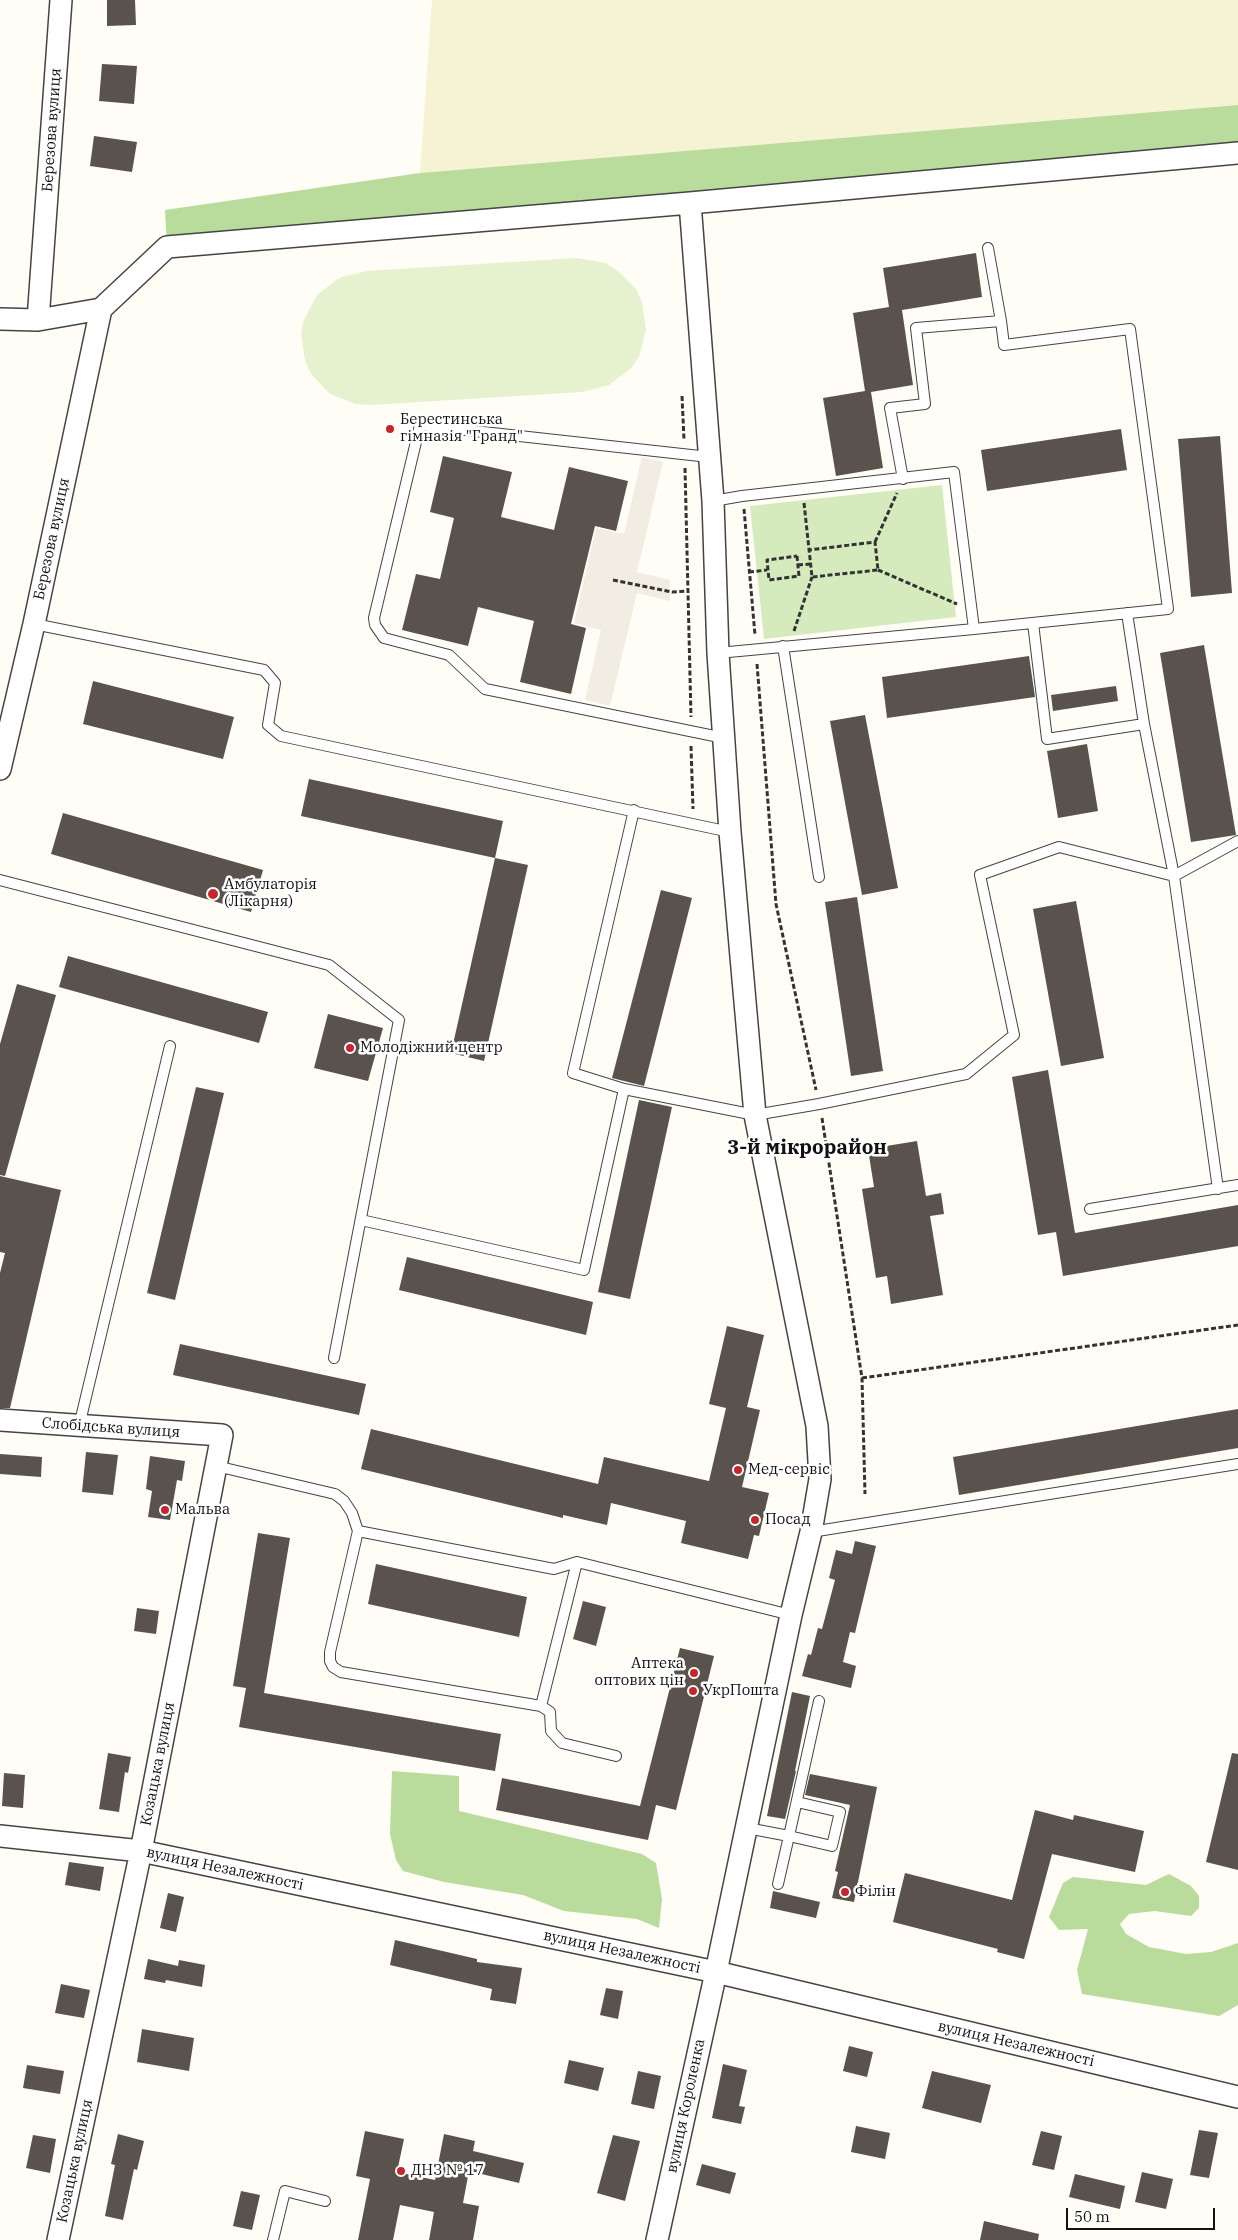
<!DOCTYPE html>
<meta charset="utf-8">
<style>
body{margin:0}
#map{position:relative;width:1238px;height:2240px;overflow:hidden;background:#fffdf5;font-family:"IBM Plex Serif",serif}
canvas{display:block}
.scale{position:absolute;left:1066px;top:2208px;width:149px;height:22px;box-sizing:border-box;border:2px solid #111;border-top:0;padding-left:6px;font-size:15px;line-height:18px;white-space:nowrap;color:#111;-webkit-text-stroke:4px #fff;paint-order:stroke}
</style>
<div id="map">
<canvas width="1238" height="2240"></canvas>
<div class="scale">50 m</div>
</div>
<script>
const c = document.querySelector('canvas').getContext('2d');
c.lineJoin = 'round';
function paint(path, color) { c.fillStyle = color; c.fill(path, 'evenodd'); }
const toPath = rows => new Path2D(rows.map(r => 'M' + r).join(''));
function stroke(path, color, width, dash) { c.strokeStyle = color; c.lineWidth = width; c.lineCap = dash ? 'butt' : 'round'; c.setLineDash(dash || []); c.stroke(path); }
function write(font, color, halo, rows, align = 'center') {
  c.font = font + ' "IBM Plex Serif",serif'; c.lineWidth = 5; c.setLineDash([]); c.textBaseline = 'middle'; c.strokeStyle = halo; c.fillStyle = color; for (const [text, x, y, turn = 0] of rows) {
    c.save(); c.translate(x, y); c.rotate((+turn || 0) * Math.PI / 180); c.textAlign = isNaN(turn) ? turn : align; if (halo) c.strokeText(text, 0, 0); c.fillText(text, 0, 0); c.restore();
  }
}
paint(toPath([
 [432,0,1238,0,1238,105,420,173]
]), '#f6f3d4');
paint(toPath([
 [942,485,956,617,764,639,750,506]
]), '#d5ebbd');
paint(toPath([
 [1238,105,1238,153,167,247,165,210,420,173],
 [392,1771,459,1776,459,1811,642,1854,656,1863,662,1899,659,1928,637,1919,564,1911,523,1895,444,1882,403,1871,396,1860,390,1834],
 [1169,1874,1191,1886,1199,1896,1199,1908,1191,1916,1155,1911,1129,1914,1120,1924,1126,1934,1149,1947,1186,1954,1211,1952,1238,1943,1238,2005,1219,2016,1082,1994,1077,1970,1088,1929,1059,1930,1049,1917,1063,1883,1073,1877,1146,1885]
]), '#b9dc9c');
paint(toPath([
 [577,258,605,263,617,270,637,290,642,303,646,330,639,357,631,368,609,385,582,392,370,405,356,404,330,394,311,374,305,361,301,333,304,320,317,295,339,278,366,271]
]), '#e6f2cf');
paint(toPath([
 [642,457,663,462,637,572,670,580,670,601,637,593,610,706,585,700,601,630,574,623,596,528,624,534]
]), '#f1ede2');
paint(toPath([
 [107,0,135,0,136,25,107,26],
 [102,64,137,66,134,104,99,101],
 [94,136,137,142,132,172,90,166],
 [976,253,982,297,902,310,913,385,871,392,883,468,836,476,823,398,865,391,853,313,889,307,883,268],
 [1121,429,1127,470,987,491,981,450],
 [1220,436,1232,593,1191,597,1178,439],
 [443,456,512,472,501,517,554,530,569,467,628,481,616,531,595,526,571,624,586,628,571,694,520,682,534,621,478,607,468,646,402,630,416,574,440,579,454,518,430,512],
 [1204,645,1236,835,1191,842,1160,653],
 [1029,656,1035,697,887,718,882,677],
 [93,681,234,717,223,759,83,724],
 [1116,686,1118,701,1053,711,1051,695],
 [865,715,898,888,862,895,830,721],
 [1087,744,1098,811,1058,818,1047,751],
 [309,779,503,821,495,858,301,816],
 [63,813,263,870,251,912,51,854],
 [495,858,528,865,484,1061,451,1053],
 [661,890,692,898,644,1086,612,1078],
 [857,897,883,1071,851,1076,825,902],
 [1076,901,1104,1058,1061,1066,1033,909],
 [68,956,268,1012,259,1043,59,987],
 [17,984,56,995,5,1176,0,1175,0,1044],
 [328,1014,383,1028,368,1081,314,1068],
 [1048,1070,1075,1233,1238,1205,1238,1246,1063,1276,1056,1232,1038,1235,1012,1077],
 [196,1087,224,1093,175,1300,147,1293],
 [639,1100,672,1107,630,1299,598,1292],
 [917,1141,926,1196,941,1193,944,1214,930,1216,943,1295,891,1304,887,1276,876,1278,862,1189,874,1187,868,1149],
 [0,1176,61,1190,10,1408,0,1408,0,1273,5,1253,0,1252],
 [407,1257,593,1302,586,1335,399,1290],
 [727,1326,764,1335,747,1407,760,1410,742,1487,769,1493,759,1536,754,1535,748,1559,681,1543,686,1521,611,1503,607,1525,563,1515,563,1518,361,1469,371,1429,598,1484,604,1457,709,1481,726,1408,709,1404],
 [180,1344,366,1384,359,1415,173,1375],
 [1238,1409,1238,1448,959,1495,953,1457],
 [86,1452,118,1455,113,1495,82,1492],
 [0,1454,42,1457,41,1477,0,1474],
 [150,1456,185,1461,182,1481,177,1480,170,1520,148,1517,152,1491,146,1489],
 [258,1533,290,1538,264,1693,501,1734,495,1771,239,1727,246,1688,233,1686],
 [855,1541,876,1546,855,1633,850,1632,843,1662,856,1666,851,1688,802,1676,808,1654,811,1655,818,1628,822,1629,835,1580,829,1578,836,1550,852,1554],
 [376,1564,527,1597,519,1637,368,1604],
 [583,1601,606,1607,596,1646,573,1639],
 [137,1608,159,1611,156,1634,134,1631],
 [680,1648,714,1656,676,1810,656,1805,648,1840,496,1810,502,1778,640,1806],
 [792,1692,810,1696,795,1771,796,1771,785,1819,767,1816],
 [108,1753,131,1757,128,1773,125,1772,119,1812,99,1809],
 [1232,1753,1238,1754,1238,1870,1206,1862],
 [4,1773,25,1775,23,1808,2,1806],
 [810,1774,877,1787,854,1902,832,1898,838,1872,835,1871,850,1805,805,1795],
 [1035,1810,1073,1820,1074,1815,1144,1831,1135,1872,1052,1854,1024,1959,997,1952,998,1949,893,1922,905,1873,1012,1900],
 [69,1862,104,1867,100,1891,65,1885],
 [773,1891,820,1902,816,1918,770,1908],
 [168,1893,184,1897,176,1932,160,1928],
 [395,1940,477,1959,477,1962,522,1968,516,2004,490,2000,492,1989,390,1965],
 [148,1959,178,1966,179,1960,205,1965,202,1987,166,1980,165,1983,144,1979],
 [61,1984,90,1990,84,2018,55,2013],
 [606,1988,623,1991,618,2019,600,2015],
 [142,2029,194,2038,189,2071,137,2062],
 [849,2046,873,2052,867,2077,843,2071],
 [569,2060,604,2068,598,2091,564,2083],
 [723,2064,747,2070,739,2106,745,2107,741,2124,712,2118],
 [27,2065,64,2071,60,2094,23,2088],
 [638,2071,661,2076,654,2109,631,2104],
 [932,2071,991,2085,981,2123,922,2108],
 [856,2126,890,2133,885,2159,851,2152],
 [1199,2130,1218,2133,1209,2178,1190,2175],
 [365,2131,404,2139,397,2172,435,2180,444,2134,475,2141,473,2151,524,2163,519,2183,469,2171,463,2203,479,2206,473,2240,429,2240,434,2212,400,2205,393,2240,358,2240,370,2179,356,2176],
 [1041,2131,1062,2136,1054,2170,1032,2165],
 [118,2134,144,2141,137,2170,134,2169,123,2220,105,2216,115,2165,111,2164],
 [33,2135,56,2139,50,2173,26,2168],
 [613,2135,640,2141,625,2201,597,2193],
 [702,2164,736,2173,730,2194,696,2185],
 [1142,2172,1173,2179,1166,2209,1135,2202],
 [1075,2174,1125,2186,1120,2209,1069,2197],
 [241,2191,260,2195,252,2230,233,2226],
 [984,2221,1039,2234,1038,2240,980,2240]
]), '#5a524d');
const lane = toPath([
 [709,457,420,425,374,618,375,625,384,638,449,655,485,689,724,738],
 [903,479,890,408,925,404,916,328,1001,321,988,248],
 [713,501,742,496,954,472,974,629,718,653],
 [1127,613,1144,724,1174,876,1218,1189],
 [1033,623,1047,739,1144,724],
 [34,624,264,670,275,683,268,725,281,736,730,832],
 [974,629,1168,609,1130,329,1004,345,1001,321],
 [783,646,819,877],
 [0,880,329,965,399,1020,334,1358],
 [624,1089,573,1073,634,810],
 [1090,1209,1238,1185],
 [361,1220,584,1270,624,1089,755,1115,819,1104,966,1074,1014,1035,980,875,1059,847,1174,876,1238,841],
 [79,1426,170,1046],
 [216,1466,335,1494,344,1501,352,1513,358,1531,330,1652,330,1661,333,1667,341,1672,541,1706,550,1712,551,1731,562,1743,616,1756],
 [358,1531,554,1569,577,1562,791,1615],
 [811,1532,1238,1464],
 [541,1706,577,1562],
 [747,1828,789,1836,819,1701],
 [778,1884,789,1836,832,1846,840,1812,797,1802],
 [273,2240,285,2191,325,2201]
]);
const street = toPath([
 [0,319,38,320,101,309,167,247,690,203,1238,153],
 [38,320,61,0],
 [0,769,34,624,101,309],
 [0,1420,222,1435,141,1851,58,2240],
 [0,1836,141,1851,716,1972,1238,2097],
 [657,2240,716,1972,791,1615,811,1532,820,1479,817,1426,755,1115,730,832,718,653,713,501,690,203]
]);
stroke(lane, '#444', 12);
stroke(street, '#444', 24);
stroke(toPath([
 [682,396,684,440],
 [685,468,691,717],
 [804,503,812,577,878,570,875,542,809,550],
 [744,509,755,635],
 [875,542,897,493],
 [797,556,799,576,769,580,767,560,797,556],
 [798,565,811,564],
 [878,570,957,604],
 [749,572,767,570],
 [613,580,672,592,688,591],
 [794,631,812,577],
 [757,664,776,904,816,1090],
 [691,746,693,809],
 [822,1118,862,1378,865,1494],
 [862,1378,1238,1325]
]), '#333', 3, [5, 2.5]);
stroke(lane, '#fff', 10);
stroke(street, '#fff', 21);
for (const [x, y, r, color] of [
 [390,429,5,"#c4262e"],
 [213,894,6,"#c4262e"],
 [350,1048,5,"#c4262e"],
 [738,1470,5,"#c4262e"],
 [165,1510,5,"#c4262e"],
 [755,1520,5,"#c4262e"],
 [694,1673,5,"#c4262e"],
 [693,1691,5,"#c4262e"],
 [845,1892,5,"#c4262e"],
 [401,2171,5,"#c4262e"]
]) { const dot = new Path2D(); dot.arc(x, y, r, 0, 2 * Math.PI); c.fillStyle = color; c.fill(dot); stroke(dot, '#fff', 2); }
write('15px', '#111', '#fff', [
 ["Березова вулиця",52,130,-86],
 ["Березова вулиця",52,539,-78],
 ["Слобідська вулиця",111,1428,4],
 ["Козацька вулиця",158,1764,-79],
 ["вулиця Незалежності",225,1869,12],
 ["вулиця Незалежності",622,1952,12],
 ["вулиця Незалежності",1016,2044,13],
 ["вулиця Короленка",686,2106,-78],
 ["Козацька вулиця",75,2161,-78]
]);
write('15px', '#111', '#fff', [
 ["Берестинська",400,420],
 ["гімназія \"Гранд\"",400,437],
 ["Амбулаторія",224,885],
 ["(Лікарня)",224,902],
 ["Молодіжний центр",360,1048],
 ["Мед-сервіс",748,1470],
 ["Мальва",175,1510],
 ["Посад",765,1520],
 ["Аптека",684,1664,"right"],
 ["оптових цін",684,1681,"right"],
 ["УкрПошта",703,1691],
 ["Філін",855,1892],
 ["ДНЗ № 17",411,2171]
], 'left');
write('bold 20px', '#111', '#fff', [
 ["3-й мікрорайон",807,1148]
]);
</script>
